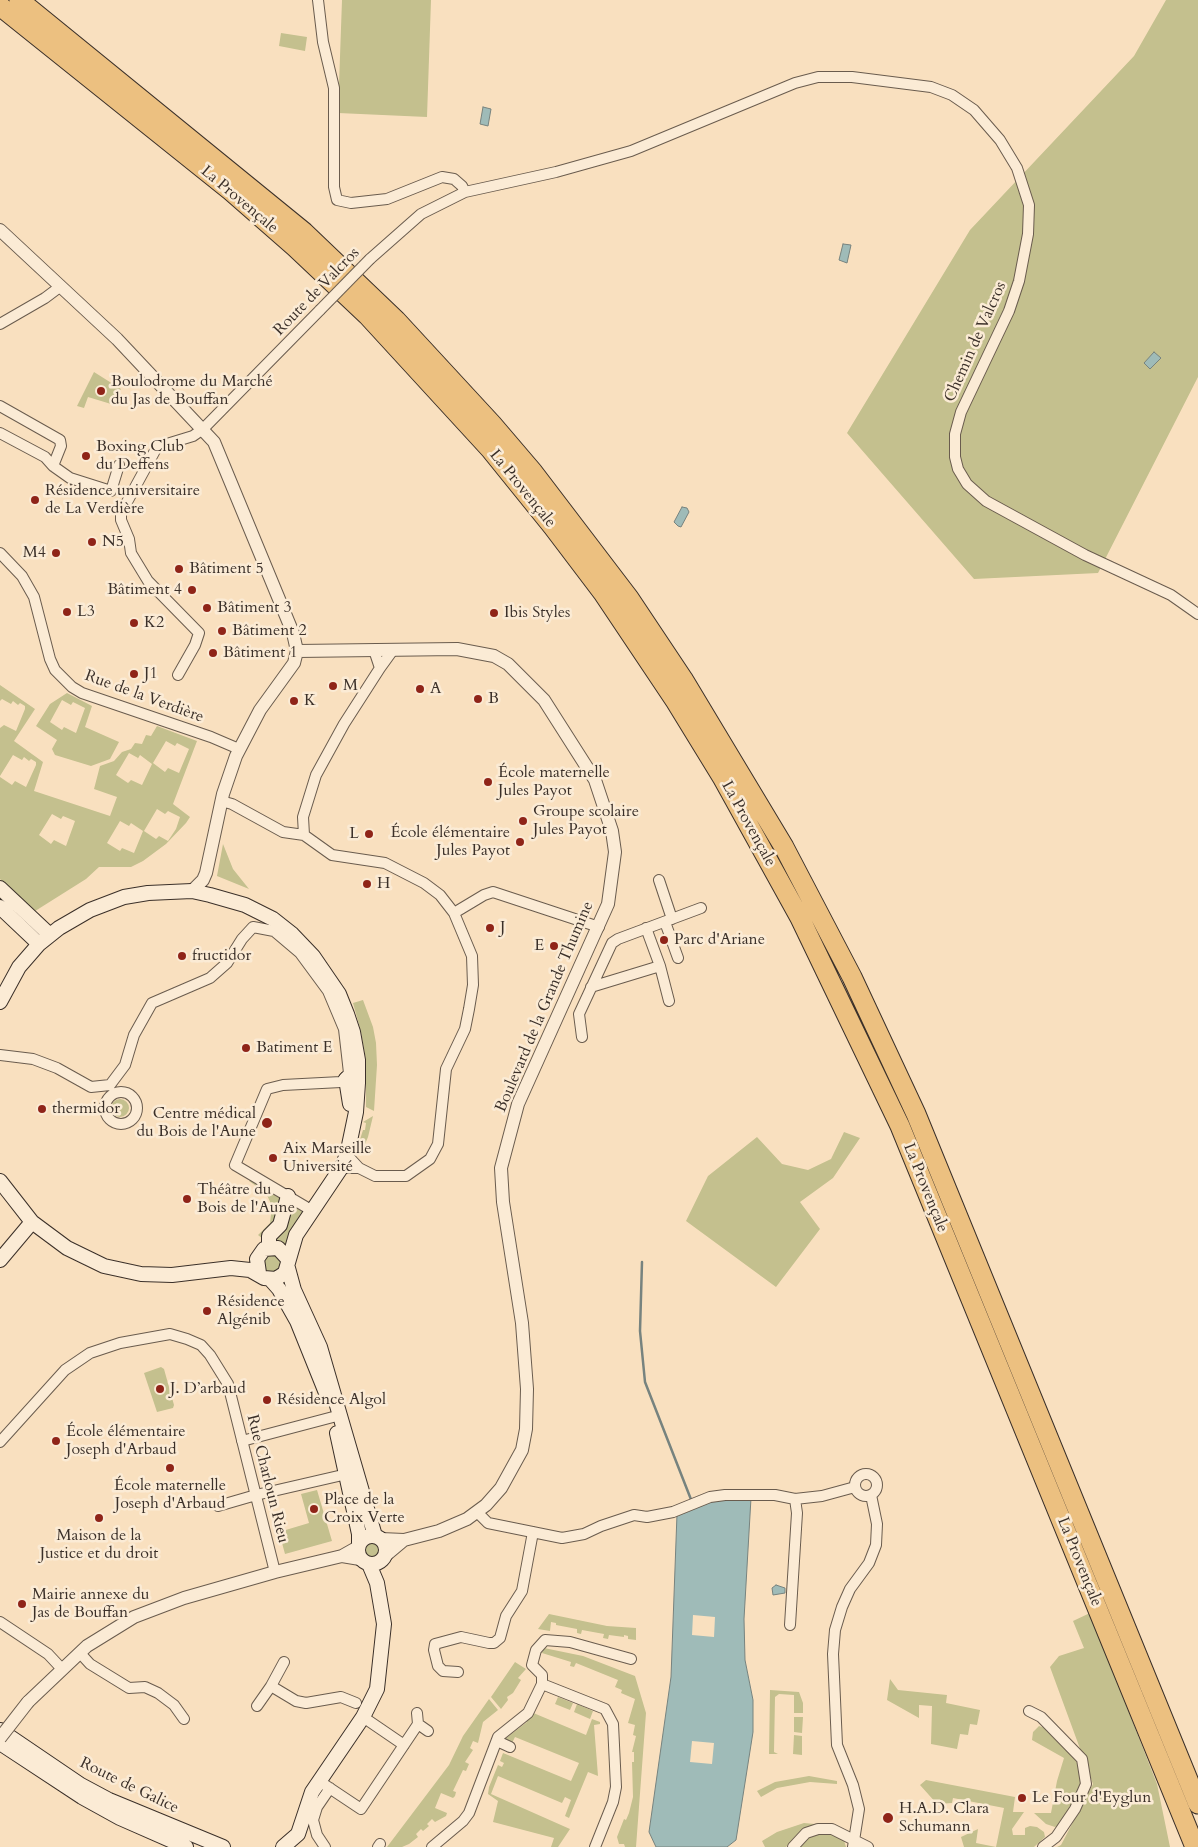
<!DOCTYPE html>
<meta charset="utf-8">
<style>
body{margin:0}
canvas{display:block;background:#f9e0bf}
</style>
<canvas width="1198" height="1847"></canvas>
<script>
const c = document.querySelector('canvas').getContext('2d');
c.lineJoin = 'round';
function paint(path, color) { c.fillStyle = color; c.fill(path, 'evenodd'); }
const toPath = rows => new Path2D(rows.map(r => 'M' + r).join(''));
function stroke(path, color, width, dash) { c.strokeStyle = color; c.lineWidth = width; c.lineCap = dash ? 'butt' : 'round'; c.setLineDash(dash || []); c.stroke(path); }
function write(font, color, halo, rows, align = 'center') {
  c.font = font + ' Cardo,serif'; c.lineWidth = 5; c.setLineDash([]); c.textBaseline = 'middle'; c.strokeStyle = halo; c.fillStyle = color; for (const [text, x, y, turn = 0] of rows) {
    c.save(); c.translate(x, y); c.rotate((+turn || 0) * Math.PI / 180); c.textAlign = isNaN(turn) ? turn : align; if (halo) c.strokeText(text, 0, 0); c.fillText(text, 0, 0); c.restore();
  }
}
paint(toPath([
 [342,0,431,0,427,117,338,113],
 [1166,0,1198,0,1198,377,1098,573,974,579,847,433,970,230,1134,56],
 [281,33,307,37,305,51,279,46],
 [94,372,121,389,111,404,88,397,84,408,77,406],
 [0,685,35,709,14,741,43,762,34,791,110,816,117,797,94,789,100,766,114,761,122,752,131,749,135,743,142,744,146,735,151,736,157,726,197,741,173,804,190,817,186,823,166,844,143,861,131,867,99,867,86,879,32,913,0,879,0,777,12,785,15,781,26,787,36,765,36,762,31,759,29,761,24,757,22,760,13,755,0,776,0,728,4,725,16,731,25,709,25,706,20,703,18,705,13,701,11,704,2,699,0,701],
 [166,741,175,746,177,743,189,749,179,773,168,768,165,772,153,763],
 [129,753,138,758,137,760,140,755,152,764,142,785,131,780,128,783,116,775],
 [157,809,165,814,168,811,180,817,176,829,168,841,159,836,156,839,144,831],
 [52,814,61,819,63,816,75,821,66,846,54,840,51,844,39,835],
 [120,821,129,826,131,823,143,831,134,853,122,848,120,851,107,843],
 [67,693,92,706,85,727,119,742,110,759,91,766,55,755,52,749,57,740,36,726,50,704],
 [62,700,71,705,73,702,85,708,76,733,64,727,62,730,50,722],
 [223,844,233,869,249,889,217,876],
 [363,1000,373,1027,376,1043,377,1065,374,1111,366,1107,366,1060,361,1032,353,1003],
 '111 1108a9 9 0 1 1 18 0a9 9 0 1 1-18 0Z',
 [373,1116,368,1137,360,1156,358,1146,363,1130,365,1130,366,1123,363,1122],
 [844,1132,860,1138,833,1178,800,1202,820,1229,776,1287,686,1221,708,1176,757,1137,782,1164,808,1170,831,1159],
 [253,1180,283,1197,276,1222,263,1239,258,1235,270,1223,272,1206,266,1193,249,1181],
 [293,1206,305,1211,286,1247,271,1242,289,1209],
 '263 1264a9 9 0 1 1 18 0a9 9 0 1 1-18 0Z',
 [161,1367,164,1369,174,1405,173,1408,157,1412,144,1373],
 [317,1490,332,1541,285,1554,279,1532,309,1523,301,1494],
 '365 1549a8 8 0 1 1 16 0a8 8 0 1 1-16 0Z',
 [1090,1613,1157,1784,1170,1847,1057,1847,1061,1845,1093,1784,1050,1667,1059,1656,1084,1648,1073,1621],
 [549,1614,607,1626,636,1628,636,1640,628,1639,628,1636,624,1635,624,1637,609,1635,608,1639,603,1638,604,1634,582,1630,581,1634,577,1633,577,1629,556,1625,556,1623,551,1622,550,1631,538,1629],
 [544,1648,583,1656,635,1676,646,1713,636,1847,625,1847,624,1844,619,1844,617,1837,624,1819,626,1820,629,1813,633,1797,632,1762,634,1762,634,1752,632,1752,636,1736,633,1735,635,1725,628,1723,635,1699,621,1693,622,1690,615,1687,618,1680,576,1663,574,1667,570,1666,571,1662,542,1653],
 [515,1662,526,1669,518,1678,521,1680,513,1693,507,1697,508,1700,501,1709,491,1697],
 [890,1679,898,1690,947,1695,946,1703,980,1710,977,1725,970,1724,968,1735,960,1734,957,1749,931,1744,932,1706,919,1705,919,1718,887,1700],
 [770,1690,799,1692,803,1703,803,1713,794,1713,794,1695,779,1694,775,1697,774,1752,778,1754,769,1754],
 [558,1697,573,1703,570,1710,555,1704],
 [489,1699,498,1710,483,1722,478,1743,473,1741,470,1748,473,1750,465,1762,469,1764,466,1771,463,1770,453,1791,456,1792,455,1796,453,1798,441,1793,435,1808,447,1813,446,1816,435,1822,432,1819,427,1824,429,1826,423,1831,421,1829,416,1834,418,1837,409,1844,402,1847,387,1847,449,1765,463,1736],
 [577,1704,593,1711,590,1719,574,1712],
 [531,1712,586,1735,592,1719,600,1722,600,1724,594,1725,598,1776,588,1772,569,1818,565,1816,571,1800,565,1797,562,1803,498,1776,491,1794,570,1829,558,1847,551,1847,554,1838,493,1822,498,1801,488,1794,489,1787,498,1765,502,1767,504,1763,500,1761,503,1753,571,1781,579,1763,515,1737,512,1743,505,1739,527,1722,525,1719],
 [794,1717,803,1717,802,1733,794,1732],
 [1039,1726,1048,1729,1067,1748,1079,1766,1081,1787,1062,1824,1055,1827,1046,1824,1034,1813,1051,1813,1057,1781,1064,1758,1032,1740,1033,1732],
 [794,1735,802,1736,802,1755,793,1754],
 [809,1776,837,1781,837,1784,810,1782,777,1788,761,1797,757,1791,775,1782],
 [926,1780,1015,1797,1013,1812,1024,1812,1012,1829,1013,1835,1025,1835,1025,1828,1030,1826,1037,1827,1044,1832,1045,1837,1034,1847,964,1847,961,1837,978,1829,976,1843,996,1847,1004,1808,953,1798,952,1803,937,1804,920,1785],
 [804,1823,836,1826,805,1829,797,1835,786,1847,765,1847,762,1841,777,1832],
 [830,1832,843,1837,846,1847,797,1847,809,1837,819,1833]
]), '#c4c08e');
const water = toPath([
 [483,107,491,109,488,126,480,124,483,107],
 [843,244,851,245,847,263,839,260,843,244],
 [1154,352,1161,358,1150,369,1144,363,1154,352],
 [682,507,687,508,689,512,681,527,678,526,674,522,682,507],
 [751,1498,744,1619,745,1660,753,1700,753,1732,736,1840,727,1847,656,1847,649,1832,671,1677,677,1514,712,1500,751,1498],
 [776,1585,785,1588,785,1593,773,1595,772,1588,776,1585]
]);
paint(water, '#9fbbb8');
stroke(water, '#77837f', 1);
paint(toPath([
 [693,1615,715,1617,714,1637,692,1635],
 [692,1741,714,1743,712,1764,690,1762]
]), '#f9e0bf');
stroke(toPath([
 [642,1262,640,1331,645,1382,692,1502]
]), '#77837f', 2.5);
const minor = toPath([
 [318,0,323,42,334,88,334,187,337,200,351,203,387,199,442,177,454,179,462,186,465,192],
 [370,259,421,214,465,192,556,172,631,151,795,83,818,77,852,77,931,87,952,95,974,110,1000,140,1017,168,1029,205,1028,234,1019,281,1009,311,961,412,955,434,955,457,958,469,967,484,986,501,1085,555,1171,595,1198,614],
 [0,324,45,298,61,286],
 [0,406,60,440,61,446,53,466,45,457,0,433],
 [53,466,70,478,111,491,119,465],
 [0,553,22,576,34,597,50,659,55,670,72,687,82,693,211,737,239,749],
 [374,650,380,668,393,650],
 [178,675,195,645,199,633,148,581,131,553,129,539,121,520,121,513,157,447,193,436,203,429,320,310],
 [221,801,232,804,283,832,304,835,332,855,385,863,424,883,440,895,454,913,472,956,473,985,469,1009,465,1029,446,1069,438,1144,430,1159,406,1176,375,1176,359,1168],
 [304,835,303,817,316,775,344,724,380,668],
 [659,880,672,919],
 [454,913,484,895,493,892,599,927],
 [665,922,678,958],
 [660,966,669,1001],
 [591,987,660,966,646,928],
 [582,1037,579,1014,612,943,618,939,701,908],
 [0,1055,33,1059,57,1068,91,1087,110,1085,125,1065,134,1035,152,1003,210,978,227,963,242,939,253,927,274,931,300,953,328,991,344,1029,349,1073,341,1082,283,1085,267,1089,235,1165,311,1210],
 '105 1108a16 16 0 1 1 32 0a16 16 0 1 1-32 0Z',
 [341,1168,359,1168,347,1155],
 [242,1441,333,1417],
 [0,1442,65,1370,90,1353,120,1343,170,1334,187,1339,201,1345,210,1355,228,1384,275,1572],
 '855 1485a11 11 0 1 1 22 0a11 11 0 1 1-22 0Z',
 [218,1506,256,1495,347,1474],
 [477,1512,488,1523,562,1538,584,1534,601,1526,634,1515,647,1517,673,1512,710,1497,725,1495,775,1495,795,1499,822,1496,855,1487],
 [0,1622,48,1654,62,1669],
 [790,1625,797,1513,795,1499],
 [80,1653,90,1664,129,1688,145,1687,158,1693,174,1705,184,1719],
 [458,1672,443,1671,438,1666,434,1650,435,1644,461,1637,489,1643,494,1643,500,1638,506,1616,522,1591,533,1532],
 [542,1684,542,1675,532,1665,536,1650,545,1640,570,1642,631,1659],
 [271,1686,284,1662],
 [257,1706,271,1686,296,1701,306,1703,341,1697,356,1703],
 [1029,1711,1041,1717,1082,1759,1086,1784,1075,1809,1056,1837,1043,1847],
 [363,1717,404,1745],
 [418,1724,428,1731],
 [497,1741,510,1747],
 [319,1781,361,1809,418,1724,417,1713],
 [325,1847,317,1835,313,1820,317,1807,330,1788],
 [378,1847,380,1844],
 [432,1847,463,1821,469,1813,498,1737,528,1713,542,1684,605,1709,613,1724,616,1787,613,1802,595,1847],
 [793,1847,806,1833,818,1829,832,1829,868,1847],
 [853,1847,859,1809,853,1785,837,1745,833,1654,835,1630,842,1607,850,1589,869,1563,876,1545,877,1524,871,1495]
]);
const tertiary = toPath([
 [0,230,117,339,214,442,293,633,297,651,294,663,260,710,236,756,223,794,206,873,203,880,192,891],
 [297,651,457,649,494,656,508,664,544,700,595,780,612,831,615,852,608,904,518,1104,501,1168,503,1202,522,1323,527,1389,526,1429,522,1450,501,1488,486,1505,467,1519,439,1531,404,1540,381,1539],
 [342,1556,360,1559],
 [385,1556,404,1540],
 [28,1702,87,1646,134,1617,184,1598,275,1572,342,1556,358,1547]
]);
const secondary = toPath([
 [0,888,50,935],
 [0,907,39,944],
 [0,1002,19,967,39,944,59,928,90,910,124,897,148,893,192,891,210,895,245,905,273,919,292,934,313,956,339,994,347,1014,353,1032,358,1060,358,1083,356,1112,347,1155,341,1168,296,1235,285,1273,276,1279,264,1278,250,1270,231,1268,172,1275,141,1274,104,1266,67,1248,32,1222,0,1181],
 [346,1079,350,1104],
 [269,1247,269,1236,280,1225,288,1196],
 [0,1260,32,1222],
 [288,1268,294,1290,320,1347,375,1536],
 [259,1273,257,1259,264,1249,278,1248,288,1259],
 [271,1280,279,1289,297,1321,326,1393],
 [337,1433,359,1534,359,1543],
 '358 1550a14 14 0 1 1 28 0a14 14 0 1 1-28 0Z',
 [0,1730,81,1785,109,1800,223,1847],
 [0,1743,82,1797,120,1818,186,1847],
 [283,1847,298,1834,312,1792,363,1717,377,1689,384,1624,377,1583,369,1564]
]);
const motorway = toPath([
 [19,0,304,232,396,320,492,424,533,472,629,598,683,679,784,847,852,977,916,1114,1198,1804],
 [0,6,231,191,295,247,367,315,490,449,553,527,603,593,676,702,722,777,800,918,900,1126,1195,1847]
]);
stroke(minor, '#6a5c4e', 12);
stroke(tertiary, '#6a5c4e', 14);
stroke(secondary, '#3b3029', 16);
stroke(motorway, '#3b3029', 21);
stroke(minor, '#fbebd5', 10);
stroke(tertiary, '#fbebd5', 12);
stroke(secondary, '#fbebd5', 14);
stroke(motorway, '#ecc080', 19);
const minorBridge = toPath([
 [320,310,370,259]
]);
const tertiaryBridge = toPath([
 [0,1738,28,1702]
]);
stroke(minorBridge, '#6a5c4e', 12, []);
stroke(tertiaryBridge, '#6a5c4e', 14, []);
stroke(minorBridge, '#fbebd5', 10);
stroke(tertiaryBridge, '#fbebd5', 12);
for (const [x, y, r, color] of [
 [101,391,5,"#8f2418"],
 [86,456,5,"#8f2418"],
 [35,500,5,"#8f2418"],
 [92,542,5,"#8f2418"],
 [56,553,5,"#8f2418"],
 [179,569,5,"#8f2418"],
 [192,590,5,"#8f2418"],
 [207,608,5,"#8f2418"],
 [67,612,5,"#8f2418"],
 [494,613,5,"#8f2418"],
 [134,623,5,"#8f2418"],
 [222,631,5,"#8f2418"],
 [213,653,5,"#8f2418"],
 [134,674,5,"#8f2418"],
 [333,686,5,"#8f2418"],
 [420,689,5,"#8f2418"],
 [478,699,5,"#8f2418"],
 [294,701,5,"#8f2418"],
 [488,782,5,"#8f2418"],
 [523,821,5,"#8f2418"],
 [369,834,5,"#8f2418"],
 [520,842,5,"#8f2418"],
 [367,884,5,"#8f2418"],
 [490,928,5,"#8f2418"],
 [664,940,5,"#8f2418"],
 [554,946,5,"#8f2418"],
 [182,956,5,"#8f2418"],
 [246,1048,5,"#8f2418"],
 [42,1109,5,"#8f2418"],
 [267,1123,6,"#8f2418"],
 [273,1158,5,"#8f2418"],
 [187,1199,5,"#8f2418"],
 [207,1311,5,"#8f2418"],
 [160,1389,5,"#8f2418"],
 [267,1400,5,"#8f2418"],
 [56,1441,5,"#8f2418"],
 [170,1468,5,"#8f2418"],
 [314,1509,5,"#8f2418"],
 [99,1518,5,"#8f2418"],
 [22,1604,5,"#8f2418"],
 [1022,1798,5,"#8f2418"],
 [888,1818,6,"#8f2418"]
]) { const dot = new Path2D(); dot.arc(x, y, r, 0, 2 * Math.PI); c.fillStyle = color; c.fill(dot); stroke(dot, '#fbebd5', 2); }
write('16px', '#3b3029', '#fbebd5', [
 ["La Provençale",239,200,40],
 ["Route de Valcros",317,292,-46],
 ["Chemin de Valcros",976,342,-66],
 ["La Provençale",522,489,51],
 ["Rue de la Verdière",144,697,20],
 ["La Provençale",748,824,61],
 ["Boulevard de la Grande Thumine",545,1007,-67],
 ["La Provençale",925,1188,68],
 ["Rue Charloun Rieu",267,1479,76],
 ["La Provençale",1079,1562,68],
 ["Route de Galice",129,1786,26]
]);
write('16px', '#3b3029', '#fbebd5', [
 ["Boulodrome du Marché",111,382],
 ["du Jas de Bouffan",111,400],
 ["Boxing Club",96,447],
 ["du Deffens",96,465],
 ["Résidence universitaire",45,491],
 ["de La Verdière",45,509],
 ["N5",102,542],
 ["M4",46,553,"right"],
 ["Bâtiment 5",189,569],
 ["Bâtiment 4",182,590,"right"],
 ["Bâtiment 3",217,608],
 ["L3",77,612],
 ["Ibis Styles",504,613],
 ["K2",144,623],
 ["Bâtiment 2",232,631],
 ["Bâtiment 1",223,653],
 ["J1",144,674],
 ["M",343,686],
 ["A",430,689],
 ["B",488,699],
 ["K",304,701],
 ["École maternelle",498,773],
 ["Jules Payot",498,791],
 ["Groupe scolaire",533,812],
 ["Jules Payot",533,830],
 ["École élémentaire",510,833,"right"],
 ["Jules Payot",510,851,"right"],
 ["L",359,834,"right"],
 ["H",377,884],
 ["J",500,928],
 ["Parc d'Ariane",674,940],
 ["E",544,946,"right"],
 ["fructidor",192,956],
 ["Batiment E",256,1048],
 ["thermidor",52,1109],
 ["Centre médical",256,1114,"right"],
 ["du Bois de l'Aune",256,1132,"right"],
 ["Aix Marseille",283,1149],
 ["Université",283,1167],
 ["Théâtre du",197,1190],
 ["Bois de l'Aune",197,1208],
 ["Résidence",217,1302],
 ["Algénib",217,1320],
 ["J. D’arbaud",170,1389],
 ["Résidence Algol",277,1400],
 ["École élémentaire",66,1432],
 ["Joseph d'Arbaud",66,1450],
 ["École maternelle",170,1486,"center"],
 ["Joseph d'Arbaud",170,1504,"center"],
 ["Place de la",324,1500],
 ["Croix Verte",324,1518],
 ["Maison de la",99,1536,"center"],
 ["Justice et du droit",99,1554,"center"],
 ["Mairie annexe du",32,1595],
 ["Jas de Bouffan",32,1613],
 ["Le Four d'Eyglun",1032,1798],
 ["H.A.D. Clara",899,1809],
 ["Schumann",899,1827]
], 'left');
</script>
